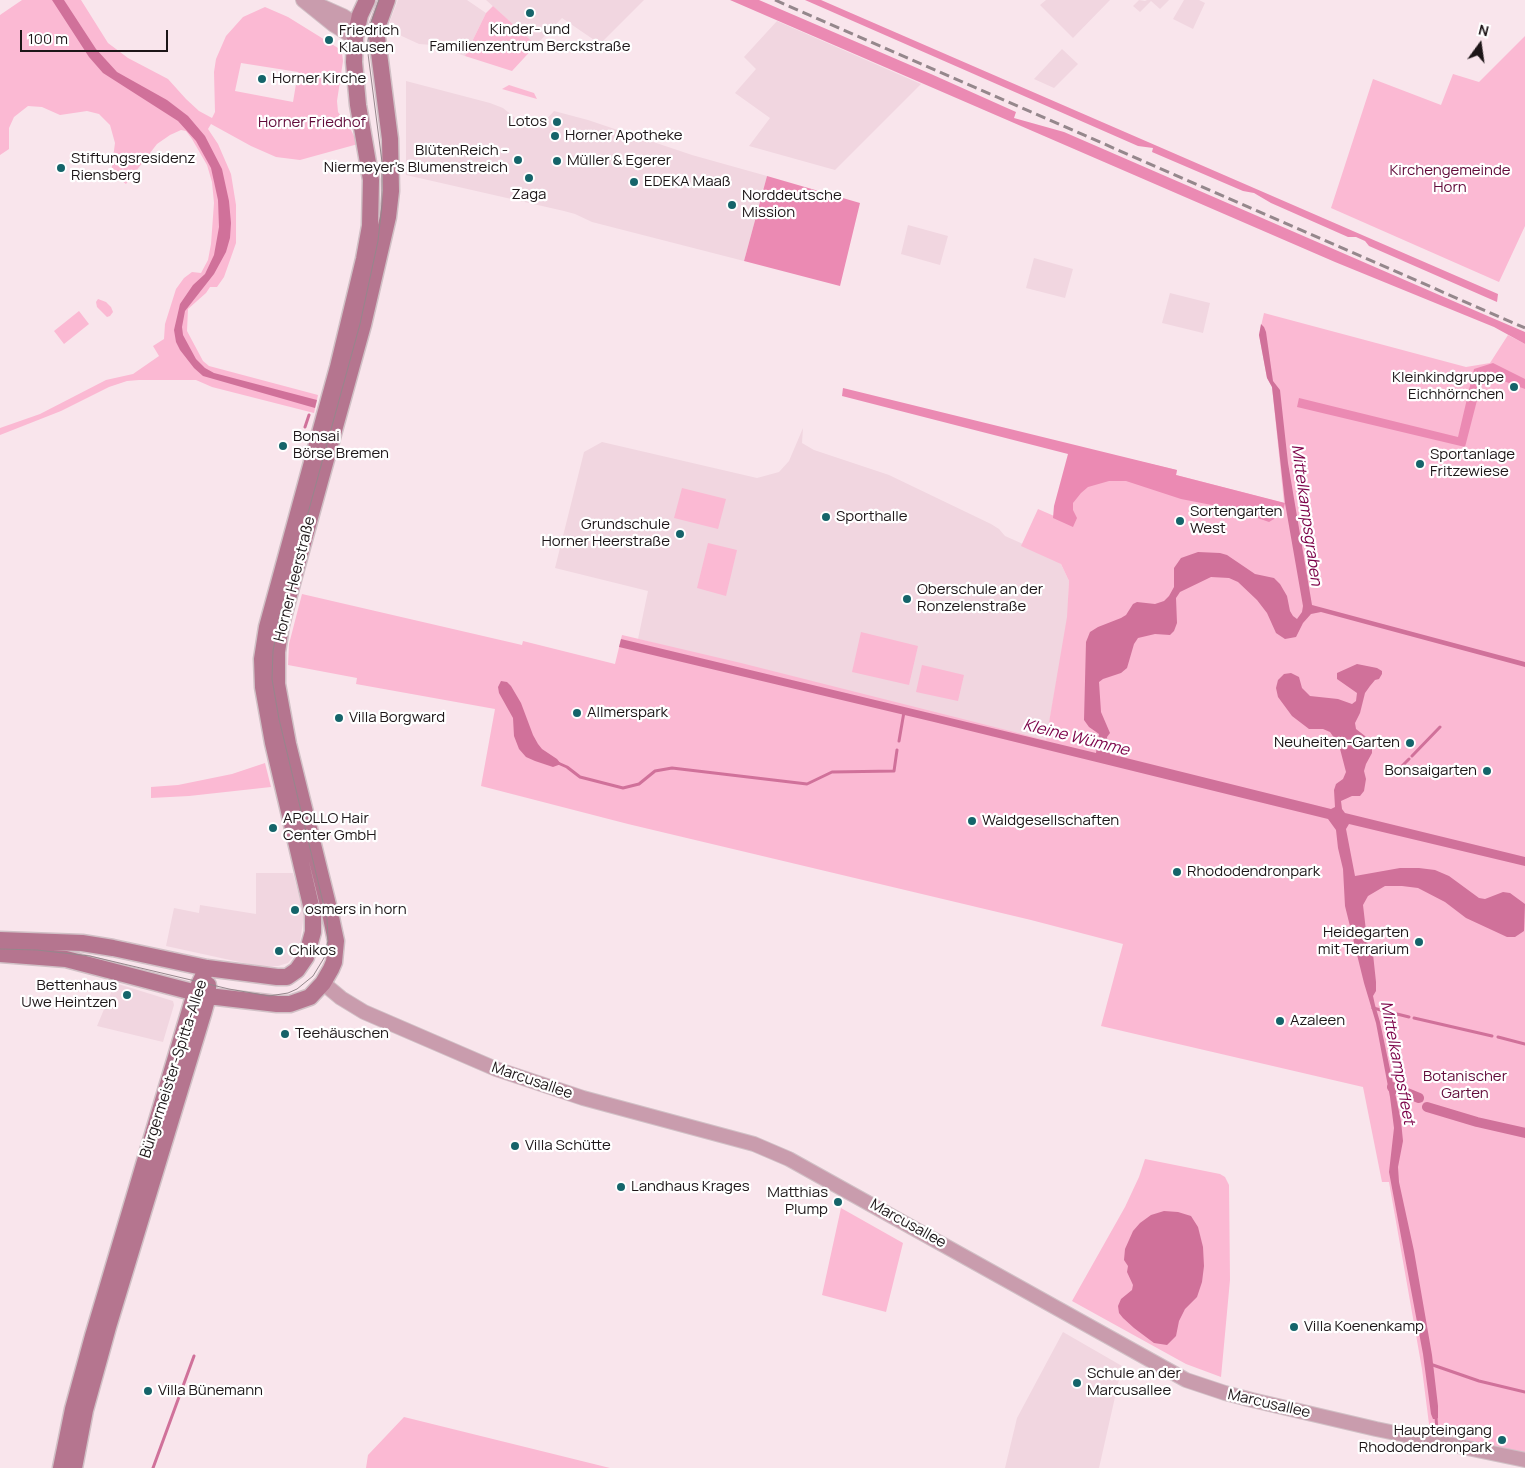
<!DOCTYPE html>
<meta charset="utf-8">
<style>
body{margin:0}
#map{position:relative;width:1525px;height:1468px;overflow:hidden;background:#f9e5ec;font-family:Manrope,sans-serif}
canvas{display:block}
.north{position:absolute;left:1455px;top:20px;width:50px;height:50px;-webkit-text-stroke:4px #fff;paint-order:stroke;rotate:14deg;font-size:14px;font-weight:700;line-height:20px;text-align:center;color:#1d1618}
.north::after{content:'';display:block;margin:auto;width:18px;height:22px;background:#1d1618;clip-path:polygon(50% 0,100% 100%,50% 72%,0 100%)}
.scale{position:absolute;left:20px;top:30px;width:148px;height:22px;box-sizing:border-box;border:2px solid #1d1618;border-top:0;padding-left:6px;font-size:15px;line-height:18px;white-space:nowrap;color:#1d1618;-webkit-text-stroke:4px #fff;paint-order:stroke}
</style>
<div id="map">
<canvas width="1525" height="1468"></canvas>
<div class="north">N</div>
<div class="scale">100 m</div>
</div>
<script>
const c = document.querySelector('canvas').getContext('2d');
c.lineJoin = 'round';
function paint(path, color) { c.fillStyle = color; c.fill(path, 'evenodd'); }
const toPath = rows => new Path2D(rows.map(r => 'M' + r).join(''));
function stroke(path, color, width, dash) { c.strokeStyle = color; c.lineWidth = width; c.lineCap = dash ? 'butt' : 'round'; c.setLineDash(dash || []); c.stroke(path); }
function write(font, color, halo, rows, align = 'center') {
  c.font = font + ' Manrope,sans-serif'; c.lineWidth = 4.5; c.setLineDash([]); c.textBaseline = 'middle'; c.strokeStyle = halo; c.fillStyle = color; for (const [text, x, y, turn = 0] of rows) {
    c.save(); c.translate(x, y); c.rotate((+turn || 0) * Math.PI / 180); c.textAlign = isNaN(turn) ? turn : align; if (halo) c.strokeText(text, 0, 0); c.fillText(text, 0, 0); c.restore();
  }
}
paint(toPath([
 [398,0,467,0,486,13,465,56,432,45,419,44,393,32,389,29,390,21],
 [486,0,644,0,600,44,562,18,536,45],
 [1046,0,1110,0,1073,38,1040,5],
 [1139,0,1145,1,1147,0,1169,0,1160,9,1151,1,1140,12,1133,6],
 [1184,0,1199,0,1205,3,1193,29,1173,19],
 [777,21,921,84,835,170,749,146,770,118,735,93,756,69,744,57],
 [1062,49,1078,64,1054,88,1034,79],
 [406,81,490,103,503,108,518,120,525,124,543,123,554,111,588,120,692,155,767,176,744,261,592,222,575,214,564,211,406,175],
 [908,225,948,236,940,265,901,254],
 [1034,258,1073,269,1065,298,1026,288],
 [1170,293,1210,303,1203,333,1162,323],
 [803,428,802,443,814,450,889,475,991,524,999,529,1005,536,1059,560,1069,581,1068,617,1046,741,638,639,648,591,555,568,584,452,602,442,757,478,779,472,789,461],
 [256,873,293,873,304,914,300,943,295,955,288,963,278,966,262,967,166,946,174,908,199,913,200,905,256,914],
 [115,983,173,1001,174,1005,163,1042,97,1026],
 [1063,1332,1122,1366,1099,1468,1005,1468,1017,1418]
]), '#f1d6e0');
paint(toPath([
 [22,0,81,0,108,43,128,58,168,79,186,99,199,111,212,118,215,112,214,72,216,59,226,36,243,17,265,7,288,17,338,48,342,53,343,61,337,101,338,112,350,128,358,144,300,160,276,157,251,146,211,124,208,129,218,144,231,174,236,205,236,243,224,277,217,287,210,287,206,293,188,309,187,331,203,361,209,366,318,395,314,413,212,387,196,380,139,380,127,381,109,387,61,411,0,435,0,428,40,414,106,380,133,374,159,356,153,346,164,339,165,324,176,289,184,278,192,272,201,273,208,260,211,244,214,203,212,182,207,165,192,139,186,131,181,130,170,135,157,144,126,184,111,173,115,143,110,125,99,114,87,111,60,115,42,107,28,106,14,117,9,128,9,149,0,155,0,15],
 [241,63,298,72,293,102,235,91],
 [493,6,536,45,512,71,465,56,486,13],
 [1525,36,1525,226,1499,282,1331,208,1373,79,1441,105,1453,74,1479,82],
 [509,85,534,93,537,99,502,89],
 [98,299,106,302,111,307,113,312,110,316,107,317,97,307,96,302],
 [79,311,89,324,64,344,54,331],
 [1264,313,1466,367,1490,363,1508,335,1525,344,1525,1455,1430,1432,1422,1369,1389,1182,1382,1182,1363,1087,1101,1026,1123,944,1031,920,628,824,481,786,495,709,356,684,357,678,288,665,289,644,302,594,522,645,523,641,615,664,622,635,741,663,1046,740,1067,617,1069,581,1061,564,1021,546,1038,509,1068,522,1087,449,1177,470,1176,475,1284,503,1272,387,1267,378,1259,335],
 [682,488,726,499,718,529,674,518],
 [708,543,737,550,726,596,697,588],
 [861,632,918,646,909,685,852,672],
 [922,665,964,675,958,701,916,692],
 [265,763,271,787,189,796,151,798,151,787,178,785,232,774],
 [1145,1159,1220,1174,1225,1177,1229,1185,1230,1280,1221,1377,1186,1364,1072,1301,1125,1207,1139,1177],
 [841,1208,903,1243,886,1312,822,1295],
 [404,1417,610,1468,366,1468,368,1455]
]), '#fbb9d3');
paint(toPath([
 [730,0,759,0,931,74,1016,112,1014,118,1064,132,1490,317,1525,332,1525,344,1494,327,1335,262],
 [805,0,821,0,1498,294,1497,302,1369,246,1365,241,1356,237,1348,237,1271,203,1254,193,1243,191,1152,152,1153,148,1138,146],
 [767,176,860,203,840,286,744,261],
 [1493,363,1525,379,1525,389,1501,380,1481,385,1465,447,1297,407,1299,398,1458,437,1474,369],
 [843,388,1177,470,1176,475,1285,503,1282,514,1269,522,1232,509,1181,499,1126,481,1109,481,1088,487,1081,493,1073,503,1073,510,1077,518,1073,527,1053,518,1054,506,1068,454,842,396]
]), '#eb8ab3');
paint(toPath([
 [52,0,64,0,96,49,117,72,167,100,188,116,205,136,222,169,229,201,231,223,230,238,226,252,214,274,185,311,182,327,183,335,196,359,205,368,214,373,317,400,315,408,203,376,194,368,180,350,176,342,174,330,180,304,193,285,205,274,214,255,219,227,218,200,211,168,196,141,178,121,103,73,89,57],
 [1261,324,1264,327,1266,332,1273,381,1280,390,1288,463,1312,605,1525,662,1525,667,1321,612,1311,614,1303,623,1296,637,1285,639,1276,633,1267,613,1257,600,1238,582,1229,578,1211,577,1180,592,1176,598,1177,623,1174,631,1170,635,1155,634,1138,638,1134,644,1127,668,1121,673,1103,679,1099,682,1101,712,1110,733,1107,737,1108,749,1110,754,1331,809,1335,807,1334,790,1336,784,1343,779,1346,772,1339,745,1330,732,1323,729,1309,729,1292,716,1278,697,1276,688,1278,680,1284,674,1291,673,1299,677,1302,688,1310,696,1338,699,1352,704,1356,701,1357,693,1337,679,1337,673,1357,664,1377,668,1382,671,1382,674,1379,679,1375,680,1370,686,1365,693,1360,713,1355,723,1356,729,1365,736,1372,747,1372,753,1366,764,1364,771,1366,779,1364,791,1360,796,1352,796,1341,801,1342,809,1345,813,1525,857,1525,866,1349,824,1346,829,1355,876,1400,868,1419,868,1435,870,1449,876,1479,898,1485,899,1503,892,1510,893,1525,904,1524,931,1515,937,1507,937,1466,918,1445,902,1418,888,1402,886,1385,886,1368,896,1363,905,1368,948,1373,954,1376,982,1376,991,1373,996,1375,1005,1380,1022,1401,1121,1403,1141,1398,1167,1399,1182,1414,1251,1432,1355,1438,1406,1438,1418,1436,1419,1433,1419,1431,1414,1423,1354,1389,1172,1394,1128,1390,1097,1376,1023,1364,983,1345,906,1343,869,1338,848,1336,830,1328,819,934,722,619,647,621,639,1096,753,1099,734,1089,727,1084,720,1086,642,1090,632,1098,627,1121,618,1126,615,1133,604,1137,602,1155,604,1164,601,1169,596,1174,587,1174,568,1181,558,1198,552,1220,553,1227,555,1255,574,1274,578,1280,584,1287,596,1290,611,1293,616,1297,619,1302,612,1303,606,1285,503,1272,387,1267,378,1259,335],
 [501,681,507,682,511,686,521,703,533,735,538,744,542,749,557,759,561,764,553,767,535,761,526,757,519,749,514,736,513,718,499,693,498,687],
 [1164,1211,1178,1212,1191,1216,1198,1227,1203,1247,1204,1266,1202,1282,1197,1297,1185,1309,1179,1321,1176,1336,1167,1345,1154,1343,1134,1328,1123,1318,1119,1313,1118,1306,1121,1299,1132,1290,1133,1285,1127,1272,1128,1266,1124,1260,1125,1249,1133,1231,1140,1223,1151,1215]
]), '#d0719a');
stroke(toPath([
 [305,427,309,415],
 [899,741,904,712],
 [1412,756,1440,727],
 [558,763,567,767,580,777,623,788,639,784,655,771,672,768,807,784,832,772,894,771,897,750],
 [1402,766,1409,759],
 [1373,1008,1409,1017],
 [1414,1018,1492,1036],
 [1498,1037,1525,1044],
 [1430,1364,1479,1381,1525,1392],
 [1436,1417,1437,1431],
 [153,1468,194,1356]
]), '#d0719a', 3);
stroke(toPath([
 [1392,1087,1419,1098],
 [1427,1107,1477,1122,1525,1133]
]), '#d0719a', 10);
const tertiary = toPath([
 [303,0,334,25,355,38],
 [316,4,343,16,357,25],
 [323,983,341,998,364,1012,496,1069,583,1098,754,1144,789,1159,1186,1380,1225,1393,1252,1400,1376,1429,1525,1460]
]);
const secondary = toPath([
 [0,940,82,943,113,948,207,968,277,977,287,977,297,970,306,957,313,932,313,914,273,743,263,687,262,659,267,627,338,367,364,259,370,226,371,180,358,105,354,62,355,38,360,15,367,0],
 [0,954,66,959,208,996,277,1004,290,1004,310,997,323,983,331,969,334,962,336,941,330,913,288,744,277,684,277,652,281,625,294,576,363,325,388,217,391,191,390,139,377,37,377,28,387,0],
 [61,1468,73,1409,93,1336,195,993,207,968],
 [74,1468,85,1410,108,1327,203,1014,208,996,208,985]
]);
stroke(tertiary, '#d1c0c6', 16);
stroke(secondary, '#d1c0c6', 19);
stroke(tertiary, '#c99cad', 14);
stroke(secondary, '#b5758f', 16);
stroke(toPath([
 [0,949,37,950,90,956,229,989,269,996,288,993,297,989,313,976,324,958,328,941,327,919,279,719,272,679,273,651,280,615,360,324,378,241,382,205,382,162,367,46,371,23,379,0]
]), '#95878c', 1);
stroke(toPath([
 [775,0,1525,328]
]), '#95878c', 3, [10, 5]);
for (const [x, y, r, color] of [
 [530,13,5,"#15646a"],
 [329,40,5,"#15646a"],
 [262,79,5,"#15646a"],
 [557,122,5,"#15646a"],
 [555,136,5,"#15646a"],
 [518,160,5,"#15646a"],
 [557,161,5,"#15646a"],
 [61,168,5,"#15646a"],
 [529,178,5,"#15646a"],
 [634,182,5,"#15646a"],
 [732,205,5,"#15646a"],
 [1514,387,5,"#15646a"],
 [283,446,5,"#15646a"],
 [1420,464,5,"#15646a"],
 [826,517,5,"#15646a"],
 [1180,521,5,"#15646a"],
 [680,534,5,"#15646a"],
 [907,599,5,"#15646a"],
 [577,713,5,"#15646a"],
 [339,718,5,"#15646a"],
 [1410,743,5,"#15646a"],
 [1487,771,5,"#15646a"],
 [972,821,5,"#15646a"],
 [273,828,5,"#15646a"],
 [1177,872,5,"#15646a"],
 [295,910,5,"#15646a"],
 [1419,942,5,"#15646a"],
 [279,951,5,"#15646a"],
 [127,995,5,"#15646a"],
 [1280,1021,5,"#15646a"],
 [285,1034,5,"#15646a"],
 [515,1146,5,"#15646a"],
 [621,1187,5,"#15646a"],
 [838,1202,5,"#15646a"],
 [1294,1327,5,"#15646a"],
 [1077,1383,5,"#15646a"],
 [148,1391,5,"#15646a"],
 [1502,1440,5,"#15646a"]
]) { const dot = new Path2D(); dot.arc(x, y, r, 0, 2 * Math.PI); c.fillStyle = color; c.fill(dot); stroke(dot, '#fff', 2); }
write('15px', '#1d1618', '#fff', [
 ["Kinder- und",530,30,"center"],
 ["Familienzentrum Berckstraße",530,47,"center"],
 ["Friedrich",339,31],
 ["Klausen",339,48],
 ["Horner Kirche",272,79],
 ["Lotos",547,122,"right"],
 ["Horner Apotheke",565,136],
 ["BlütenReich -",508,151,"right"],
 ["Niermeyer's Blumenstreich",508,168,"right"],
 ["Stiftungsresidenz",71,159],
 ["Riensberg",71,176],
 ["Müller & Egerer",567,161],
 ["EDEKA Maaß",644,182],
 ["Zaga",529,195,"center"],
 ["Norddeutsche",742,196],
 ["Mission",742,213],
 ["Kleinkindgruppe",1504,378,"right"],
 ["Eichhörnchen",1504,395,"right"],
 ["Bonsai",293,437],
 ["Börse Bremen",293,454],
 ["Sportanlage",1430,455],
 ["Fritzewiese",1430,472],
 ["Sortengarten",1190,512],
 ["West",1190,529],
 ["Sporthalle",836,517],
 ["Grundschule",670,525,"right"],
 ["Horner Heerstraße",670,542,"right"],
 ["Oberschule an der",917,590],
 ["Ronzelenstraße",917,607],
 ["Allmerspark",587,713],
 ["Villa Borgward",349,718],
 ["Neuheiten-Garten",1400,743,"right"],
 ["Bonsaigarten",1477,771,"right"],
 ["APOLLO Hair",283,819],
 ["Center GmbH",283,836],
 ["Waldgesellschaften",982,821],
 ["Rhododendronpark",1187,872],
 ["osmers in horn",305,910],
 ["Heidegarten",1409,933,"right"],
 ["mit Terrarium",1409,950,"right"],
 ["Chikos",289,951],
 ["Bettenhaus",117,986,"right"],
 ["Uwe Heintzen",117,1003,"right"],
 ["Azaleen",1290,1021],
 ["Teehäuschen",295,1034],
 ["Villa Schütte",525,1146],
 ["Landhaus Krages",631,1187],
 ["Matthias",828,1193,"right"],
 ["Plump",828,1210,"right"],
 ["Villa Koenenkamp",1304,1327],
 ["Schule an der",1087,1374],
 ["Marcusallee",1087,1391],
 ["Villa Bünemann",158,1391],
 ["Haupteingang",1492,1431,"right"],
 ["Rhododendronpark",1492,1448,"right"]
], 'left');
write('15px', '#620a3a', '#fff', [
 ["Horner Friedhof",312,123],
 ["Kirchengemeinde",1450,171],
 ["Horn",1450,188],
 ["Botanischer",1465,1077],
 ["Garten",1465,1094]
]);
write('15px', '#1d1618', '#fff', [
 ["Horner Heerstraße",295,579,-76],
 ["Bürgermeister-Spitta-Allee",174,1069,-72],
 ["Marcusallee",532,1081,19],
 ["Marcusallee",908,1224,29],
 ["Marcusallee",1269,1404,13]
]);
write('italic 16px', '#7c0249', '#fff', [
 ["Mittelkampsgraben",1306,515,82],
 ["Kleine Wümme",1076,738,14],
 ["Mittelkampsfleet",1397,1063,79]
]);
</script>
